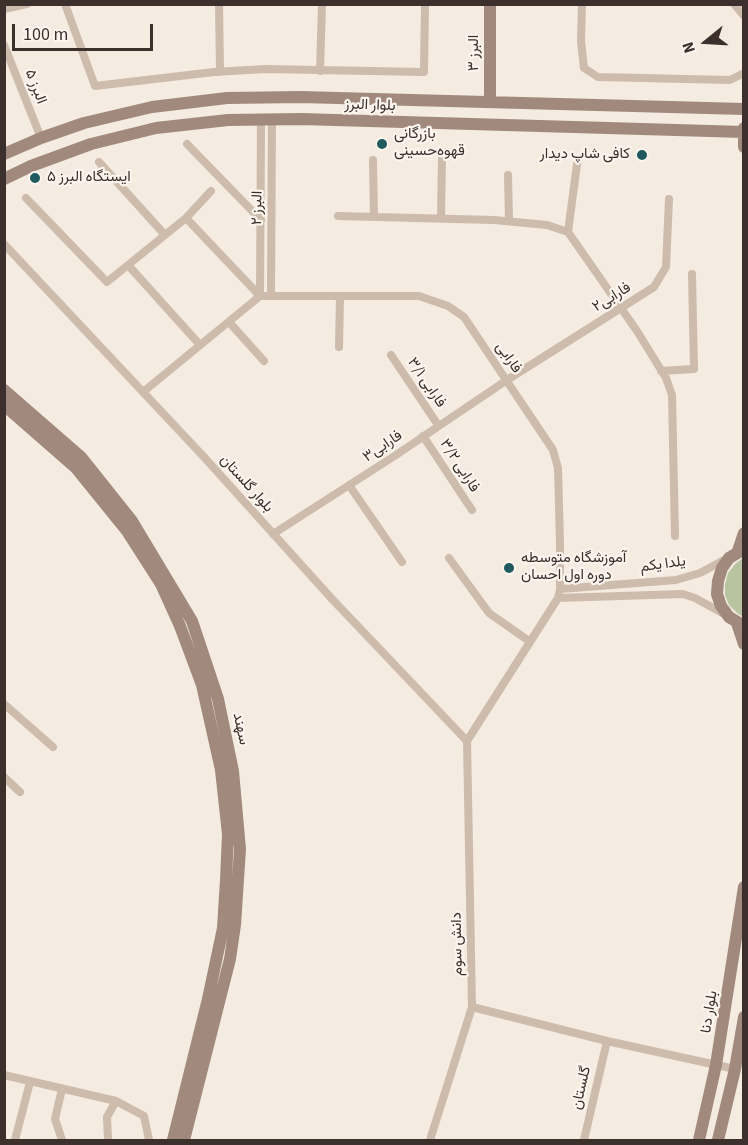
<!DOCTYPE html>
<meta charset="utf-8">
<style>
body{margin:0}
#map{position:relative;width:748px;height:1145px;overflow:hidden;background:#f4ebe1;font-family:"Source Sans 3",sans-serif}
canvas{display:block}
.frame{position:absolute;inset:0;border:6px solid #3b302b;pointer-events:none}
.north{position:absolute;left:676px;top:12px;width:60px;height:60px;-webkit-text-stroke:4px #fbf5ee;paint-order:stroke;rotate:252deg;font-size:16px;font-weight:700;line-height:24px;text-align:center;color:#3b302b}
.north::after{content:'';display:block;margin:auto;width:21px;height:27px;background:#3b302b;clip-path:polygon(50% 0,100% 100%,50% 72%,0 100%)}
.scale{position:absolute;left:12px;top:24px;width:141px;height:27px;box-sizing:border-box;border:3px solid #3b302b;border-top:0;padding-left:8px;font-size:18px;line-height:21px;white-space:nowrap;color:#3b302b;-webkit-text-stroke:4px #fbf5ee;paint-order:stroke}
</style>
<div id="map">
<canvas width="748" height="1145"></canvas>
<div class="frame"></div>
<div class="north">N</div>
<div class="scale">100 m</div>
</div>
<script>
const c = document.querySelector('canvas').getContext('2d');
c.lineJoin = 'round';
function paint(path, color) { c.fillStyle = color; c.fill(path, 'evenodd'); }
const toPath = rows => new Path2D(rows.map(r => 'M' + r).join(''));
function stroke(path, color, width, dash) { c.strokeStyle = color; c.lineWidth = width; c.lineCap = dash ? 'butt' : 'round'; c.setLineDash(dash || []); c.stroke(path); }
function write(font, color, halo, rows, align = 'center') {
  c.font = font + ' "Source Sans 3",Vazirmatn,sans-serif'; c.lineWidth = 4.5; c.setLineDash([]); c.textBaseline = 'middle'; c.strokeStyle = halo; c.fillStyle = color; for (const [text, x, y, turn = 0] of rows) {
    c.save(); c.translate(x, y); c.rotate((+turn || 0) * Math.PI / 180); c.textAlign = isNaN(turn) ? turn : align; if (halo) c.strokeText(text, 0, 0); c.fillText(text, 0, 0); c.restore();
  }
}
paint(toPath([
 [743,558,743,617,736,612,729,605,725,595,725,584,728,573,735,564]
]), '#b8c4a0');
stroke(toPath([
 [65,4,95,86,214,72,265,69,424,72,425,4],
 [219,4,220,72],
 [582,4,581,41,584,68,598,77,730,80,744,73],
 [734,4,744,16],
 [4,9,27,4],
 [4,45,41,138],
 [320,71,322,4],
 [187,144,261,220],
 [373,160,374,217],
 [99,162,165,235],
 [508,175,509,221],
 [26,198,107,282,186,218,260,296],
 [338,216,494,220,547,225,568,232,637,331,666,378,672,395,675,536],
 [186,218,211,191],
 [441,219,442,156],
 [568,232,577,164],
 [4,244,204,457,332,599,467,741],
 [128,265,200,345],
 [260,296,261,119],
 [271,296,272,119],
 [229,322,264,361],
 [339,347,340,296],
 [391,355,438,425],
 [661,371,694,369,692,274],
 [143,392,260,296,419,296,448,306,464,317,553,450,558,468,560,544,560,589,558,598,467,741],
 [423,436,472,510],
 [349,485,402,562],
 [273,534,396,455,507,380,654,287,666,267,669,199],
 [449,558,489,613,529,641],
 [560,589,676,580,700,573,726,559],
 [558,598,683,594,695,598,726,615],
 [4,704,53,747],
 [4,777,20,792],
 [472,1007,607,1041,735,1069],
 [4,1075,116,1101,144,1116,149,1140],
 [62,1089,55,1119,62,1140],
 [15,1140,30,1082],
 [108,1140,107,1117,116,1101],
 [430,1140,472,1007,467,741],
 [584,1140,607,1041]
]), '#cdbbac', 8);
stroke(toPath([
 [490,4,490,102],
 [744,128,744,147],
 [4,154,41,138,84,123,152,107,227,98,301,97,744,109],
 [4,179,31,166,91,144,156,128,228,120,301,119,744,132],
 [4,390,81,457,132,521,192,621,218,699,233,771,240,849,235,925,230,959,184,1140],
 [4,405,76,468,127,531,161,584,180,626,202,685,221,770,228,834,226,880,223,928,208,999,173,1140],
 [744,549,729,558,722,568,718,581,717,594,721,606,729,617,744,626],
 [738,551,744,533],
 [737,623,744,644],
 [699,1140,716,1065,744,887],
 [718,1140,735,1069,744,1017]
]), '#a18a7d', 12);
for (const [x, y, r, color] of [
 [382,144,6,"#1f5a5e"],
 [642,155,6,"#1f5a5e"],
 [35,178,6,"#1f5a5e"],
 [509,568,6,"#1f5a5e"]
]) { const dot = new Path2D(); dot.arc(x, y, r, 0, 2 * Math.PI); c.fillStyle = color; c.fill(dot); stroke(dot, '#fbf5ee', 2); }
write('15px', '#3b302b', '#fbf5ee', [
 ["البرز ۳",475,53,-90],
 ["البرز ۵",35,87,69],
 ["بلوار البرز",370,106,2],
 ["البرز ۲",258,208,-89],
 ["فارابی۲",612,298,-32],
 ["فارابی",508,358,55],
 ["فارابی ۳/۱",426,383,56],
 ["فارابی۳",383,447,-34],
 ["فارابی ۳/۲",459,466,57],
 ["بلوار گلستان",246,484,48],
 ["یلدا یکم",663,565,-8],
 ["سهند",240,729,78],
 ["دانش سوم",458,944,-91],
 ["بلوار دنا",710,1012,-81],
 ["گلستان",582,1088,-77]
]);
write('15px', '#3b302b', '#fbf5ee', [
 ["بازرگانی",394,135],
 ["قهوه‌حسینی",394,152],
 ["کافی شاپ دیدار",630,155,"right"],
 ["ایستگاه البرز ۵",47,178],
 ["آموزشگاه متوسطه",521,559],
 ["دوره اول احسان",521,576]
], 'left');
</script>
